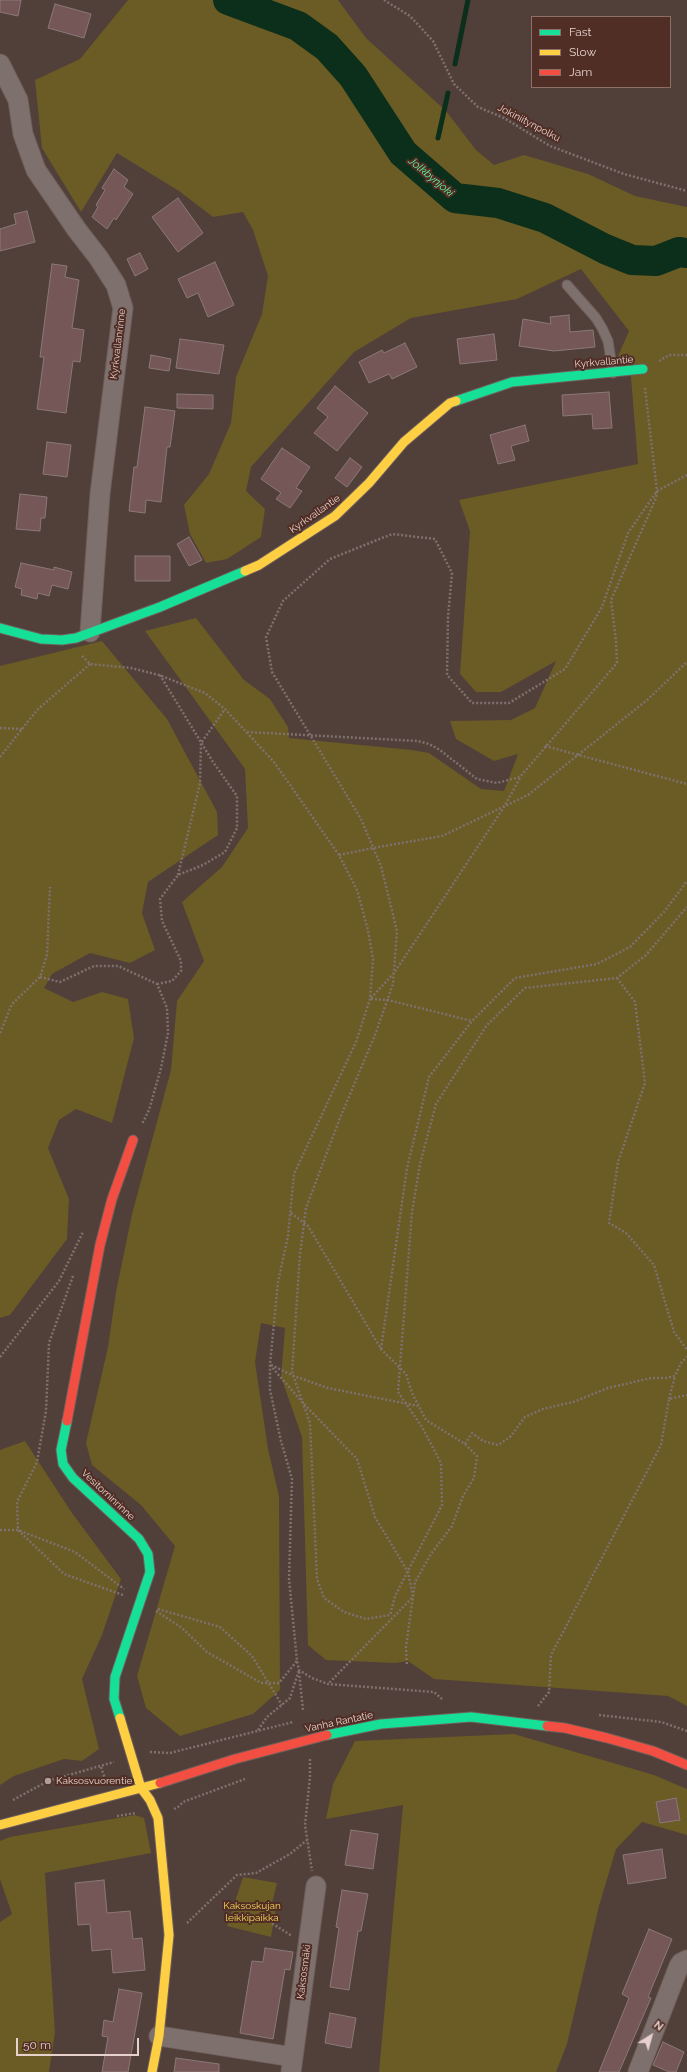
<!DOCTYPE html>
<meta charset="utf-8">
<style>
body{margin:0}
#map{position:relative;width:687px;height:2072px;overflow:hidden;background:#513f3a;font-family:Raleway,sans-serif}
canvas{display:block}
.legend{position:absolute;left:531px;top:16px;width:140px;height:72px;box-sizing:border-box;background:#502e26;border:1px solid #8c6f68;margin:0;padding:5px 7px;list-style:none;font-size:12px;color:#e7d1cc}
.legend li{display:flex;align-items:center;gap:8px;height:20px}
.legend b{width:20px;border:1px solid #8c6f68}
.north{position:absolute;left:631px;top:2016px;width:40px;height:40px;-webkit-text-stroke:3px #502e26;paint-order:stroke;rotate:37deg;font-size:11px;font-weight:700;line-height:16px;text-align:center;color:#e7d1cc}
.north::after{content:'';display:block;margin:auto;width:14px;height:18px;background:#e7d1cc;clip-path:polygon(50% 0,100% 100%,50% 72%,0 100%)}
.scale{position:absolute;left:16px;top:2038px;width:123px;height:18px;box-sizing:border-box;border:2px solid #e7d1cc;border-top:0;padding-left:5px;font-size:12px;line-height:14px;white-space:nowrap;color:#e7d1cc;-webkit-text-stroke:3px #502e26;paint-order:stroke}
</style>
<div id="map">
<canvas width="687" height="2072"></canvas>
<ul class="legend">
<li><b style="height:5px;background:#16e098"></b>Fast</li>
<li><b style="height:5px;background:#ffcf43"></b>Slow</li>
<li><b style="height:5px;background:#f24e42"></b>Jam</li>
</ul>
<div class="north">N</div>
<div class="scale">50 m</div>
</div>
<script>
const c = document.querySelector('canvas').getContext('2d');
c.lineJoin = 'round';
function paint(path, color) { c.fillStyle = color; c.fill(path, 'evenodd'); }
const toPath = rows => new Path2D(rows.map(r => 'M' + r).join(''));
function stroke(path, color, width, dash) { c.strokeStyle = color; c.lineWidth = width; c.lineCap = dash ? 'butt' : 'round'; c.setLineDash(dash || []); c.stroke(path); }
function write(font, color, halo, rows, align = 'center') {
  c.font = font + ' Raleway,sans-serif'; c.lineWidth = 4; c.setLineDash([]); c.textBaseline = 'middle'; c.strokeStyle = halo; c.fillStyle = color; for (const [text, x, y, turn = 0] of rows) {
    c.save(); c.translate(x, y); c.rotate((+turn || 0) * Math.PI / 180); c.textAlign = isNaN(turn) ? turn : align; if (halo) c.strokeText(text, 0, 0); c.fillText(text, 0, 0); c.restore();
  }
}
paint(toPath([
 [128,0,338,0,366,38,446,111,476,150,494,165,524,155,588,174,635,196,687,207,687,1706,668,1696,434,1679,408,1661,395,1663,326,1660,308,1645,302,1437,281,1377,285,1328,261,1323,255,1362,268,1449,279,1496,280,1690,253,1714,180,1736,146,1708,137,1676,175,1546,141,1505,92,1465,86,1443,108,1347,116,1292,132,1214,171,1070,177,1001,204,961,182,902,222,867,248,828,245,769,145,631,196,618,244,680,270,699,288,727,289,738,412,750,429,753,481,789,504,791,518,754,494,761,456,739,450,721,511,720,535,708,556,661,501,692,476,692,460,674,470,531,459,500,638,464,631,377,618,356,629,331,581,269,517,299,411,318,354,352,251,467,246,491,265,509,261,537,227,559,206,563,190,534,184,505,209,474,231,423,236,377,262,314,268,276,253,230,243,212,213,217,179,191,117,153,81,212,42,148,35,80,80,59],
 [102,641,167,719,217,812,218,835,148,882,142,913,155,950,130,963,90,953,52,974,44,988,73,1002,102,992,128,999,134,1038,112,1123,76,1109,59,1120,48,1148,69,1199,67,1239,10,1315,0,1318,0,666],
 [25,1441,72,1513,121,1579,102,1635,82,1679,99,1749,82,1761,64,1759,14,1776,0,1785,0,1450],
 [514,1734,654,1775,687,1789,687,1835,642,1822,616,1849,599,1906,567,2044,556,2072,379,2072,403,1805,326,1819,333,1784,355,1741],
 [135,1815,144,1818,151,1853,45,1873,55,2032,49,2072,0,2072,0,1922,12,1914,0,1879,0,1841,10,1837],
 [243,1877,277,1883,271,1908,276,1908,271,1937,227,1926]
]), '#6b5b24');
stroke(toPath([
 [455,64,468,0],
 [438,138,448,93]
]), '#0b2f1a', 5);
stroke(toPath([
 [228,0,298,26,327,47,353,76,403,153,455,198,498,203,545,218,605,249,632,260,656,261,679,252,687,253]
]), '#0b2f1a', 30);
const building = toPath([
 [0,0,21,0,18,16,0,12,0,0],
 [55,4,91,14,84,38,48,28,55,4],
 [114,169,128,180,124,187,133,194,116,220,114,218,107,229,92,217,98,207,96,205,105,190,102,188,114,169],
 [178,198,203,233,178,252,152,217,178,198],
 [27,211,35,242,0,251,0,229,16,224,14,214,27,211],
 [140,253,148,269,135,276,127,259,140,253],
 [215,262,234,305,208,317,198,293,187,298,178,279,215,262],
 [52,264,67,266,65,277,79,280,72,328,84,330,80,362,73,361,66,413,37,409,44,357,40,357,52,264],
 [569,315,570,332,593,330,595,347,554,351,519,346,523,319,551,324,550,317,569,315],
 [494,334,497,360,460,364,457,339,494,334],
 [180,339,224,345,219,374,176,368,180,339],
 [405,343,417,367,392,379,389,374,369,383,359,362,382,350,384,353,405,343],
 [151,355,171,359,169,371,149,368,151,355],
 [335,386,368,413,337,451,314,433,328,417,317,408,335,386],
 [609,392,612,428,593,429,592,414,563,416,562,395,609,392],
 [177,394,213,395,213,409,177,408,177,394],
 [145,407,175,411,170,447,167,447,161,502,146,500,145,513,129,511,134,467,137,467,145,407],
 [525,425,529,441,511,446,515,460,498,464,490,435,525,425],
 [47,442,71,445,67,477,43,474,47,442],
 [282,448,310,467,296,488,302,491,290,508,276,499,281,493,261,479,282,448],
 [350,458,362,467,347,487,335,478,350,458],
 [20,494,47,497,45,518,41,518,40,531,16,529,20,494],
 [189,537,202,560,189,566,177,544,189,537],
 [135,556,170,556,170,581,135,581,135,556],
 [21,563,54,570,54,567,72,572,68,589,52,585,49,596,38,593,37,599,21,595,22,589,15,587,21,563],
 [676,1798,680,1820,660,1823,656,1802,676,1798],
 [351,1830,378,1834,373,1869,345,1865,351,1830],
 [662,1849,666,1878,628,1884,623,1855,662,1849],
 [104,1880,107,1913,130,1911,133,1939,142,1938,145,1970,113,1973,111,1949,92,1951,90,1924,78,1925,75,1883,104,1880],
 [342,1890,368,1894,361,1931,358,1931,349,1990,330,1987,339,1928,336,1927,342,1890],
 [649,1929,672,1939,648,1997,651,1998,619,2072,599,2072,629,1998,622,1994,649,1929],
 [265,1948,293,1952,290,1970,285,1969,273,2039,240,2033,252,1961,263,1962,265,1948],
 [119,1989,142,1993,128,2072,102,2072,108,2037,102,2036,104,2020,113,2022,119,1989],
 [330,2013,356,2018,351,2048,325,2043,330,2013],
 [663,2042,684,2052,676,2072,669,2072,653,2065,663,2042],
 [176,2058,219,2064,219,2072,174,2072,176,2058]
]);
paint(building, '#765758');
stroke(building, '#8a7978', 1);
const lane = toPath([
 [567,285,596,318,602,328,608,341,613,373]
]);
const street = toPath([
 [0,64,18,100,23,134,36,170,77,230,98,257,116,285,123,308,100,494,90,632],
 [159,2036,293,2057],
 [291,2072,316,1886],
 [638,2072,679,1966,681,1963,687,1960]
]);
const fast = toPath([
 [456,401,512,382,643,369],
 [0,628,41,639,62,640,76,638,160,607,245,571],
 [67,1421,61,1450,63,1464,73,1478,139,1539,148,1554,150,1572,115,1677,114,1699,120,1718],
 [327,1735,381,1724,471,1717,547,1726]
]);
const slow = toPath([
 [245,571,259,565,335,516,369,483,404,442,450,403,456,401],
 [120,1718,141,1788,150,1800,158,1818,169,1935,159,2036,152,2072],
 [0,1825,160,1783]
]);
const jam = toPath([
 [67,1421,100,1245,112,1199,133,1140],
 [547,1726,565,1728,607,1738,653,1751,687,1765],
 [160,1783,235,1759,327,1735]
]);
stroke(lane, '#6f5f5a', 11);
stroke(street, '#6f5f5a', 21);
stroke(fast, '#6f5f5a', 11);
stroke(slow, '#6f5f5a', 11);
stroke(jam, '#6f5f5a', 11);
stroke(toPath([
 [384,0,410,16,433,41,454,84,478,107,504,118,550,146,624,174,687,191],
 [659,361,669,355,687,355],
 [687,475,657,491,628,533,602,607,565,669,509,703,472,703,447,675,448,617,452,573,435,539,392,534,330,559,283,601,266,637,272,672,361,819,381,866,397,931,393,984,375,1035,340,1118,306,1208,300,1254,292,1372,310,1423,317,1579,324,1598,344,1612,366,1619,390,1615,395,1596,442,1505,441,1463,422,1427,398,1392,412,1212,420,1164,436,1104,487,1025,525,988,617,978,646,955,687,907],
 [82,656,90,664,131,668,159,675,205,693,225,709,274,762,339,855,357,890,368,930,373,959,370,999,356,1042,294,1174,288,1236,278,1282,270,1364,270,1390,281,1441,292,1479,289,1579,297,1661,299,1670,312,1678,328,1684,434,1692,442,1699],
 [0,728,22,729],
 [247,732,418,741,429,744,440,750,477,779,497,783,520,777,617,663,616,641,611,600,656,498,657,491,645,388],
 [545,746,687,784],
 [0,757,37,710,90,664],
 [339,855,373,848,442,836,528,795,647,700,687,662],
 [178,875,200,783,201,743,225,709],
 [40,977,60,982,94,966,118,966,157,984,167,1008,168,1033,161,1068,149,1110,142,1124],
 [617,978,635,1002,645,1083,618,1162,609,1223,626,1233,654,1265,674,1332,687,1350],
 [157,984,172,981,181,971,181,961,162,921,160,899,178,875,203,865,225,852,237,828,237,796,213,762,160,675],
 [371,998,394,973,420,934,504,807,520,778],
 [371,999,388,1000,472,1021],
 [0,1033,12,1004,40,977,47,955,50,887],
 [291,1213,308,1226,381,1349,406,1374,412,1393,426,1420,465,1444,477,1456,474,1478,463,1496,452,1526,431,1554,415,1582,406,1647,407,1666],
 [73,1276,49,1343,46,1411,37,1462,17,1502,18,1530,64,1574,123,1595],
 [381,1349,407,1168,429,1077,472,1021,515,978,597,964,630,947,664,912,687,881],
 [0,1357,59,1281,83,1232],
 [270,1365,303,1403,357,1459,375,1517,408,1572,413,1597,328,1684],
 [271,1365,294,1376,328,1388,418,1406],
 [669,1399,675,1376],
 [465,1444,472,1433,483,1441,498,1445,510,1437,525,1417,543,1409,573,1402,608,1388,651,1378,666,1378,675,1376,681,1363,687,1357],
 [0,1530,18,1530,75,1552,124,1589],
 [158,1609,220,1627,252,1656,282,1705],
 [156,1611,182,1628,207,1652,261,1683,279,1683,297,1661],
 [299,1672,303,1710],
 [538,1706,549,1692,551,1655,661,1445,669,1399,687,1395],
 [599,1715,661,1722,687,1731],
 [258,1730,267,1717,290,1698,299,1670],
 [150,1752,170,1753,293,1722],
 [310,1759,310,1777,305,1825,312,1871],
 [101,1767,105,1779],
 [13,1800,48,1781,114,1762],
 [174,1809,178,1807,183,1802,245,1779],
 [117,1816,136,1813],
 [262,1917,292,1936],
 [187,1923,237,1875,256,1873,290,1854,307,1840]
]), '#7e716e', 2.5, [2, 2]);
stroke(lane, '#7e706d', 9);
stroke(street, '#7e706d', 19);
stroke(fast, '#16e098', 9);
stroke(slow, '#ffcf43', 9);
stroke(jam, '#f24e42', 9);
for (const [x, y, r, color] of [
 [48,1781,4,"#b29e99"]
]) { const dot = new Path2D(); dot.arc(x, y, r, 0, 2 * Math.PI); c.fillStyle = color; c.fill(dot); stroke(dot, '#502e26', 1.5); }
write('10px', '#e7d1cc', '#502e26', [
 ["Jokiniitynpolku",529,123,28],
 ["Kyrkvallanrinne",118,344,-83],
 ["Kyrkvallantie",604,362,-5],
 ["Kyrkvallantie",315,514,-35],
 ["Vesitorninrinne",108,1495,43],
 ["Vanha Rantatie",339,1722,-12],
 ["Kaksosmäki",304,1972,-83]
]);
write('10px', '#e7d1cc', '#502e26', [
 ["Kaksosvuorentie",56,1781]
], 'left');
write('10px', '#f7d658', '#502e26', [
 ["Kaksoskujan",252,1906],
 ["leikkipaikka",252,1918]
]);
write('italic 11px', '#5cfaa0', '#502e26', [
 ["Jolkbynjoki",431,177,40]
]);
</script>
